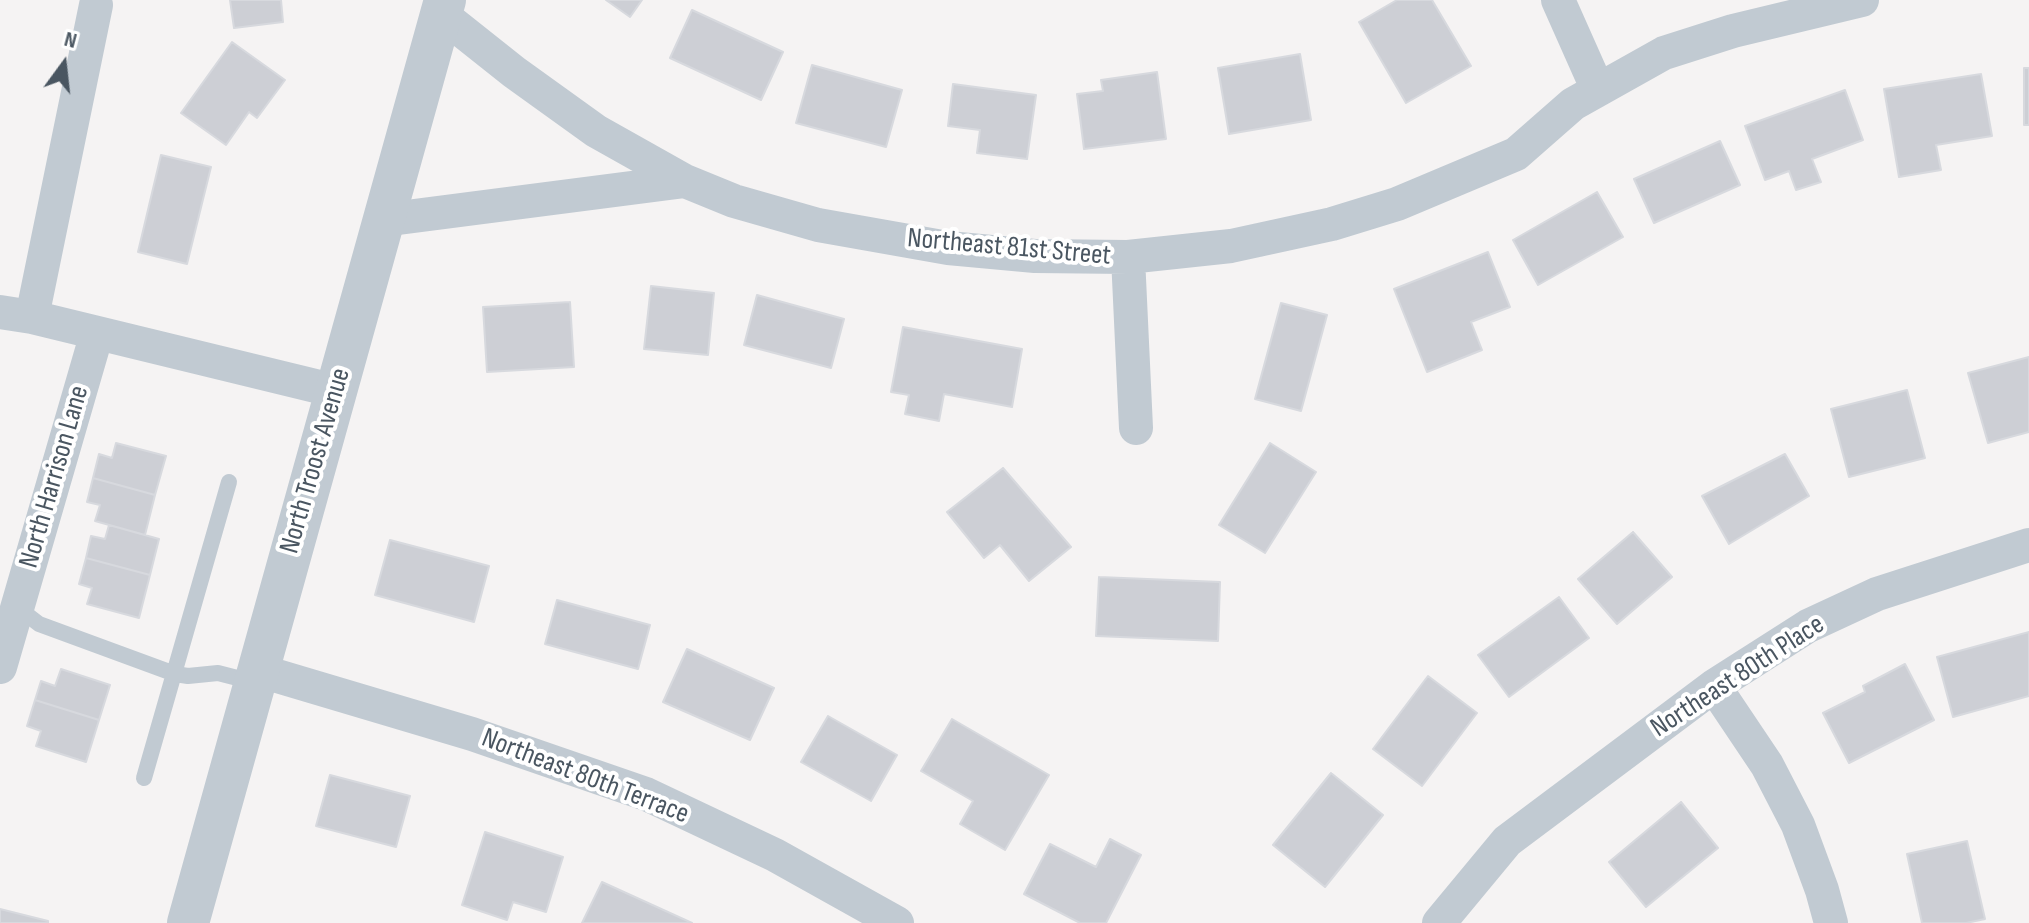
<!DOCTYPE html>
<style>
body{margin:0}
#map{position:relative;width:2029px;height:923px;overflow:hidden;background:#f5f3f3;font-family:"Sofia Sans Condensed",sans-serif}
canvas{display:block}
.north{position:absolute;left:24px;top:24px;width:80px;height:80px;-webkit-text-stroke:6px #fff;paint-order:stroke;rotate:15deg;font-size:22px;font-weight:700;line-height:32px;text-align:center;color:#4a5661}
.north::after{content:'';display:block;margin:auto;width:28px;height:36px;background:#4a5661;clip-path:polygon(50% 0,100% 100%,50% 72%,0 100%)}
</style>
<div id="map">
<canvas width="2029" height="923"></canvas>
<div class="north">N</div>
</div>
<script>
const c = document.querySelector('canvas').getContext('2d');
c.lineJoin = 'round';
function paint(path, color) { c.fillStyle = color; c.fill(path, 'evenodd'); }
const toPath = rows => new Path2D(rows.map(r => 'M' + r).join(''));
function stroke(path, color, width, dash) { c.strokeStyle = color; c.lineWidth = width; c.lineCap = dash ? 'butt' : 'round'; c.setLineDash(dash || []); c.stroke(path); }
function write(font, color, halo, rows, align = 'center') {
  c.font = font + ' "Sofia Sans Condensed",sans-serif'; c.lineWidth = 8; c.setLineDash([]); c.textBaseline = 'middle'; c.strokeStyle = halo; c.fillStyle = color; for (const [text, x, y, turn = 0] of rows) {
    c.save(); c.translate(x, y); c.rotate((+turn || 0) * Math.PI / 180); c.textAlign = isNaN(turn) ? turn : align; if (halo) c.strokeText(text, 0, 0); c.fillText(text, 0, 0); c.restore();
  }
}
const building = toPath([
 [230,0,281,0,283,22,234,28,230,0],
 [606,0,642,0,630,17,606,0],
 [1397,0,1432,0,1471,66,1406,103,1359,22,1397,0],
 [692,10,783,52,761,100,670,58,692,10],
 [232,42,285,80,257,118,249,112,226,145,181,113,232,42],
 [1300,54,1311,120,1229,134,1218,68,1300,54],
 [812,65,902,90,886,147,796,123,812,65],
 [2024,68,2029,68,2029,125,2024,125,2024,68],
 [1157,72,1166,139,1084,149,1077,94,1103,91,1101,80,1157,72],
 [1981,74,1992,136,1936,145,1941,170,1899,177,1884,89,1981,74],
 [953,84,1036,95,1027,159,977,153,980,130,948,126,953,84],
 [1845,90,1863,140,1812,159,1821,182,1796,190,1789,171,1765,180,1745,126,1845,90],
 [1720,141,1740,185,1654,223,1634,179,1720,141],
 [161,155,211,167,187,264,138,252,161,155],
 [1597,192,1623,237,1538,285,1513,240,1597,192],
 [1488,252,1510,307,1471,322,1482,350,1427,372,1394,289,1488,252],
 [651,286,714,293,708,355,644,349,651,286],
 [757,295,844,319,831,368,744,345,757,295],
 [570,302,574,367,487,372,483,307,570,302],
 [1281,303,1327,315,1301,411,1255,399,1281,303],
 [903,327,1022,349,1012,407,944,394,939,421,905,414,909,395,891,392,903,327],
 [2029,357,2029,432,1988,443,1968,373,2029,357],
 [1907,390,1925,458,1849,477,1831,409,1907,390],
 [116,443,166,456,155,495,93,478,99,454,112,458,116,443],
 [1270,443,1316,472,1265,553,1219,525,1270,443],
 [1785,454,1809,496,1729,544,1702,496,1785,454],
 [1003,468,1071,547,1029,581,1000,545,984,558,947,512,1003,468],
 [93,478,155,495,145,535,95,521,100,505,87,502,93,478],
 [109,525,159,539,150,575,86,558,91,536,105,539,109,525],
 [1633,532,1672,577,1617,624,1578,579,1633,532],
 [390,540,489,566,474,622,375,595,390,540],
 [86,558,150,575,139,618,87,604,92,588,79,584,86,558],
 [1099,577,1220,582,1218,641,1096,636,1099,577],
 [1559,597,1589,638,1509,697,1478,655,1559,597],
 [557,600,650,625,638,669,545,644,557,600],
 [2029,632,2029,696,1953,717,1937,657,2029,632],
 [687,649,774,688,750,740,663,702,687,649],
 [1905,664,1934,720,1849,763,1823,713,1865,692,1863,686,1905,664],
 [61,669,110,685,99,720,35,700,41,681,55,686,61,669],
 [1428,676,1477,713,1422,786,1373,749,1428,676],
 [35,700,99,720,86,762,36,746,41,731,27,726,35,700],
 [828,716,897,755,871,801,801,762,828,716],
 [952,719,1049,775,1005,850,960,824,973,801,921,771,952,719],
 [1331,773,1383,815,1325,887,1273,845,1331,773],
 [330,775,410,796,396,847,316,826,330,775],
 [1681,802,1718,848,1646,907,1609,862,1681,802],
 [485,832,563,857,546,912,513,902,507,920,462,905,485,832],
 [1110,839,1141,855,1106,923,1080,923,1024,894,1050,844,1096,867,1110,839],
 [1967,841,1985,919,1966,923,1922,923,1907,854,1967,841],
 [602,882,692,923,582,923,602,882],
 [0,909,48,921,48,923,0,923,0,909]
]);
paint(building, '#cdcfd5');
stroke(building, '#d7d9de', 2);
stroke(toPath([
 [20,604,26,614,39,624,175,674,188,676,218,673,253,682],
 [144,778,229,482]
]), '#c1cad2', 16);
stroke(toPath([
 [1558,0,1598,90],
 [441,14,514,72,596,131,685,181,734,201,818,225,948,248,1035,256,1128,257,1231,246,1332,224,1397,204,1516,154,1573,104,1664,53,1733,31,1862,0],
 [383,220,685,181],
 [1128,257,1136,428],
 [0,312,32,317,336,391],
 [32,317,96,5],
 [0,667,97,333],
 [257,670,472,734,646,794,775,855,897,923],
 [1714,686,1767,765,1798,825,1822,890,1831,923],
 [1439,923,1507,841,1714,686,1808,626,1877,594,2029,545]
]), '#c1cad2', 34);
stroke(toPath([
 [188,923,445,0]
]), '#c1cad2', 42);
write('28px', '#4a5661', '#fff', [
 ["Northeast 81st Street",1009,248,5],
 ["North Troost Avenue",316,461,-74],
 ["North Harrison Lane",55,477,-74],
 ["Northeast 80th Place",1738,677,-33],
 ["Northeast 80th Terrace",585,777,21]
]);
</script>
